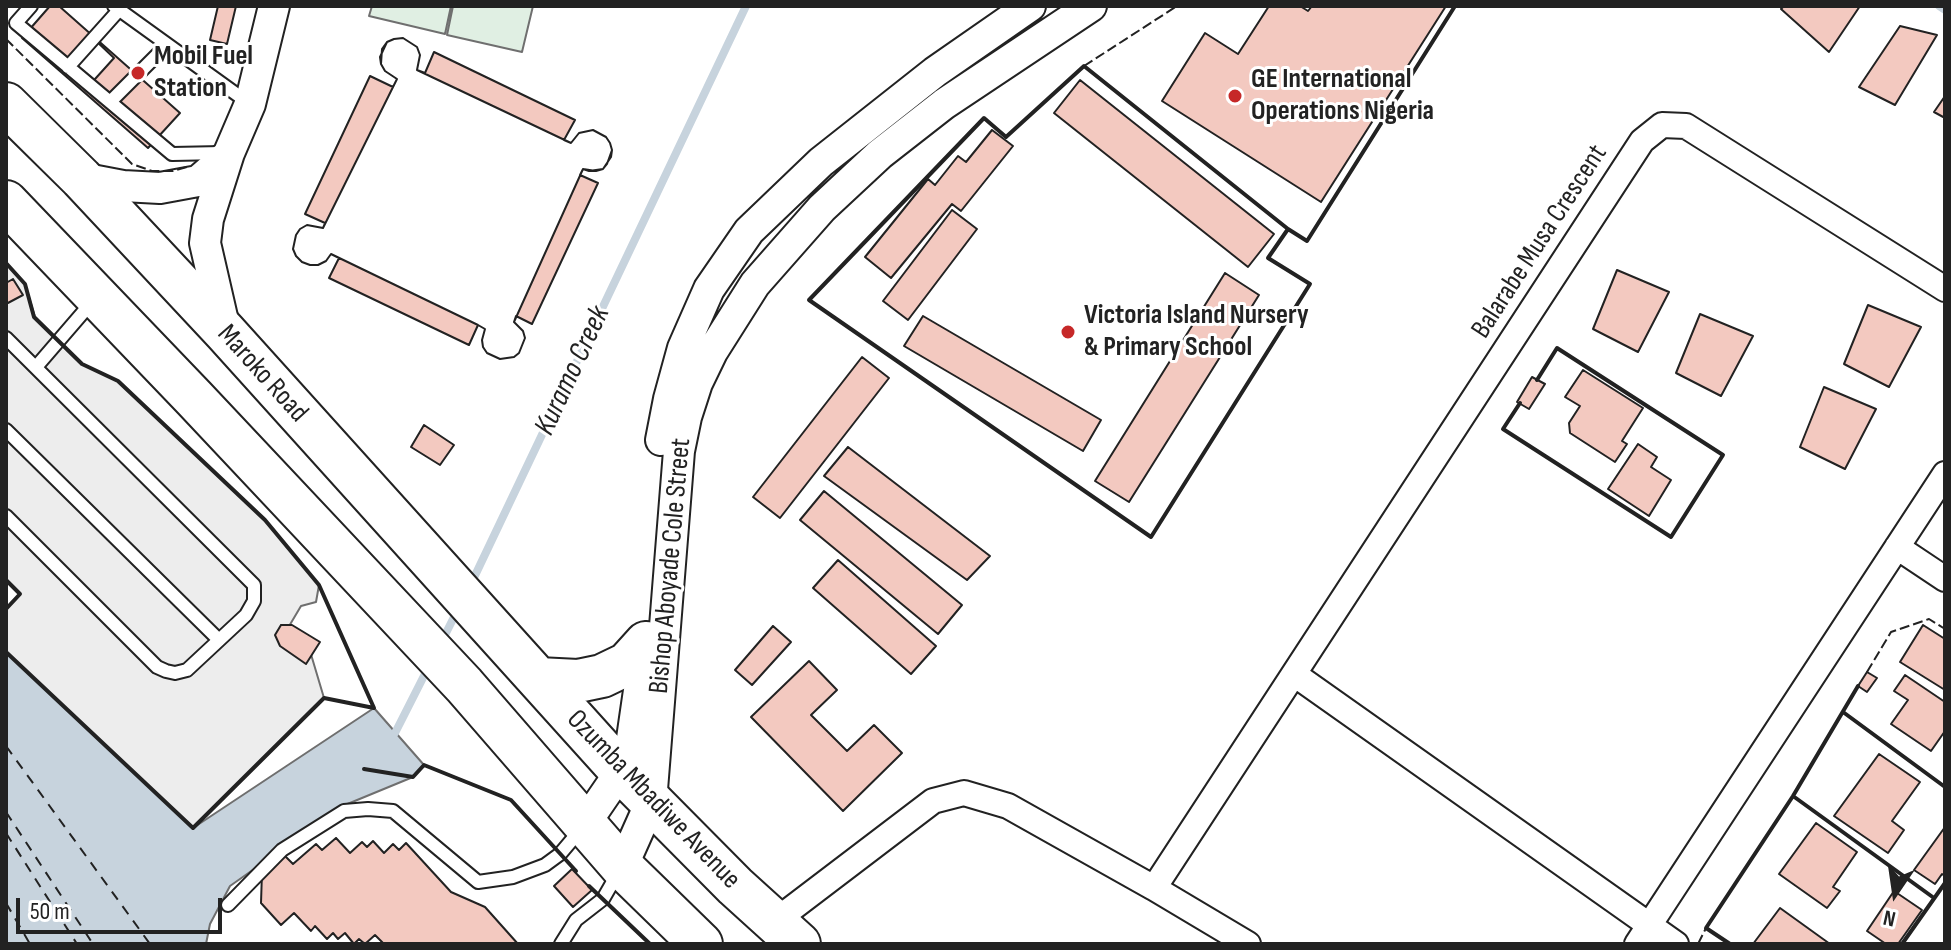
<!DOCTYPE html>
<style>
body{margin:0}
#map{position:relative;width:1951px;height:950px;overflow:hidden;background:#fff;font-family:"Sofia Sans Condensed",sans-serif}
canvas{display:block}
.frame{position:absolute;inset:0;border:8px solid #222;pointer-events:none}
.north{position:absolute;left:1855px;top:854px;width:80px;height:80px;-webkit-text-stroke:6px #fff;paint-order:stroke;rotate:193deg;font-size:22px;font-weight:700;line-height:32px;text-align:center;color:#222}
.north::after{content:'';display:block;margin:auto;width:28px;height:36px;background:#222;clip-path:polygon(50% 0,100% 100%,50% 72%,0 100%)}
.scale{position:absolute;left:16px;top:898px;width:206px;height:36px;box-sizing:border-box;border:4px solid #222;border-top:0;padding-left:10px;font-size:24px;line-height:28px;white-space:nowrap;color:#222;-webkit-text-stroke:6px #fff;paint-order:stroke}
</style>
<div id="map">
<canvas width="1951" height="950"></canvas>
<div class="frame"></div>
<div class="north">N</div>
<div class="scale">50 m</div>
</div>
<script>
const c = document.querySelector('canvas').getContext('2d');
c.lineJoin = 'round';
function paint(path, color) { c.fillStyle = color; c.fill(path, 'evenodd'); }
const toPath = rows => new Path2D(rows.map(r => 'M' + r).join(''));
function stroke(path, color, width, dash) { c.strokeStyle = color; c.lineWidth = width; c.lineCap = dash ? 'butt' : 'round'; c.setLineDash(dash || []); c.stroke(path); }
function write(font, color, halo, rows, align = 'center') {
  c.font = font + ' "Sofia Sans Condensed",sans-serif'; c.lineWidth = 6; c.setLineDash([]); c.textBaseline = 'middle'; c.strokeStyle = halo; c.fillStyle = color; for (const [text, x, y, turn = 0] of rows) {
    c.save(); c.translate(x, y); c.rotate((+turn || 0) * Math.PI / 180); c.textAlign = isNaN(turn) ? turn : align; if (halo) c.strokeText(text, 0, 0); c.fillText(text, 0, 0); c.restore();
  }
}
const green = toPath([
 [372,6,451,6,445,34,369,16,372,6],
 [453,6,533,6,522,52,447,35,453,6]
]);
paint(green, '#e0efe3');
stroke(green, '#6f6f6f', 2);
const parking = toPath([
 [6,263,25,284,35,317,82,364,118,381,265,520,319,585,316,602,301,606,285,633,310,651,324,698,193,828,6,652,6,609,20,594,6,580,6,263]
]);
paint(parking, '#ededed');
stroke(parking, '#6f6f6f', 2);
const water = toPath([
 [6,652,193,828,374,708,424,765,413,777,345,805,230,886,210,924,206,944,6,944,6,652]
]);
paint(water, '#c7d3dd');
stroke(water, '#6f6f6f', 2);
stroke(toPath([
 [1939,6,1945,10],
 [470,586,746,6],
 [441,643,458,609],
 [395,733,429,666]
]), '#c7d3dd', 8);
stroke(toPath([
 [6,746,150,944],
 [6,812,93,944],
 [6,833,77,944],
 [6,903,30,944]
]), '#222', 2, [10, 8]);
const building = toPath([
 [50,6,59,6,180,113,148,148,22,38,50,6],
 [218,6,236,6,227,44,210,40,218,6],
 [1269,6,1300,6,1308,11,1312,6,1446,6,1321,202,1162,101,1205,33,1238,54,1269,6],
 [1784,6,1860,6,1829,52,1781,9,1784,6],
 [1900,26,1937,35,1895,105,1859,87,1900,26],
 [403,38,417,47,420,55,417,70,425,73,434,52,575,120,564,140,571,143,579,133,593,130,606,137,610,143,612,150,607,164,603,169,596,171,583,169,580,175,598,183,532,324,516,316,514,322,523,331,525,338,519,353,514,357,500,359,487,353,483,347,482,340,485,329,478,325,469,345,329,278,339,258,331,254,326,261,318,265,310,265,302,262,296,256,293,249,296,235,300,229,307,225,323,228,325,223,305,214,370,76,393,87,397,79,385,71,381,64,380,57,387,42,394,39,403,38],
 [403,38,417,47,420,55,417,70,571,143,579,133,593,130,606,137,610,143,612,150,611,157,603,169,589,171,583,169,514,322,523,331,525,338,519,353,514,357,500,359,487,353,483,347,482,340,485,329,478,325,331,254,326,261,318,265,310,265,302,262,296,256,293,249,296,235,300,229,307,225,323,228,397,79,385,71,381,64,382,49,387,42,394,39,403,38],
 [94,39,114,58,86,89,66,70,94,39],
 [1080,80,1274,234,1248,267,1054,113,1080,80],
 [1945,96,1945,118,1934,112,1945,96],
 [992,130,1013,146,961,211,952,204,891,278,865,257,928,179,935,185,958,156,966,162,992,130],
 [952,210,977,229,908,320,883,301,952,210],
 [1617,270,1669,292,1638,352,1593,329,1617,270],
 [1225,273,1259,295,1129,502,1095,481,1225,273],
 [13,279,23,295,6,304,6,283,13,279],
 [1868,305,1921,327,1889,387,1844,364,1868,305],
 [1700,314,1753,336,1721,396,1676,373,1700,314],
 [923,316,1101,420,1083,451,904,346,923,316],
 [862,357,889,378,780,518,753,497,862,357],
 [1583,370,1643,408,1622,441,1627,444,1615,462,1570,433,1569,423,1580,406,1565,397,1583,370],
 [1532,377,1545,384,1529,409,1517,402,1532,377],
 [1824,387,1876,409,1845,469,1800,447,1824,387],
 [424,425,454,445,440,465,411,447,424,425],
 [1638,444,1657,457,1651,467,1671,480,1649,516,1608,489,1638,444],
 [848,447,990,556,967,580,824,476,848,447],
 [824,491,962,605,938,634,800,520,824,491],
 [838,560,936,646,911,674,813,588,838,560],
 [281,625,292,625,320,642,306,664,280,646,275,635,281,625],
 [1923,625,1945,639,1945,690,1900,662,1923,625],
 [773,626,791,642,752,685,735,670,773,626],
 [809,661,837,690,811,715,847,751,874,725,902,753,843,811,751,717,809,661],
 [1867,672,1877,678,1867,692,1858,686,1867,672],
 [1905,675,1945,702,1945,731,1931,751,1891,724,1908,700,1894,691,1905,675],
 [1879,754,1920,782,1892,821,1904,830,1888,853,1834,816,1879,754],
 [1816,823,1857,852,1833,887,1840,891,1827,908,1779,874,1816,823],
 [1945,827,1945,876,1942,874,1935,884,1914,870,1945,827],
 [336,838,350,853,362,842,367,847,373,841,384,853,393,844,399,850,406,843,451,892,485,907,518,944,384,944,375,935,365,944,359,939,354,944,345,933,338,939,333,933,327,939,315,926,311,931,294,913,281,925,261,903,262,872,282,853,293,864,316,844,322,850,336,838],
 [572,869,592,890,573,907,554,886,572,869],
 [1894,891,1922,910,1898,944,1886,944,1867,931,1894,891],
 [1780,908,1830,944,1753,944,1780,908]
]);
paint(building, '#f3c9c0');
stroke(building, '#222', 2);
const service = toPath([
 [31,6,16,23,172,154,222,153],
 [114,6,250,104],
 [68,67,119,10],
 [110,102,167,45],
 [6,338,254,585,254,601,246,615,187,670,175,673,166,671,157,667,6,516],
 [36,367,92,302],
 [6,430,219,640],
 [228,905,282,850,344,811,368,809,393,811,478,882,513,877,545,865,560,854,582,828],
 [561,944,576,920,603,899,618,873]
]);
const minor = toPath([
 [1897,547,1945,579],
 [1294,674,1676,944],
 [1154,888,1642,141,1662,125,1686,126,1945,289],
 [774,922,933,801,964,793,1008,806,1154,888,1248,944],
 [1637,944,1945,474]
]);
const tertiary = toPath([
 [81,178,123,186,160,188,198,181,228,155],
 [225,330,205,243,208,219,229,153,250,104,274,6],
 [661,440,669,399,683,348,709,289,749,231,821,162,935,72,1030,6],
 [584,825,621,771,632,739,643,663],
 [622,867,651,802,679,451,686,417,697,383,712,352,755,284,822,208,880,154,944,104,1091,6]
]);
const trunk = toPath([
 [6,104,81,178,225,332,621,771,735,886,799,944],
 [6,202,194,398,464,685,622,867,701,944],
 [538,679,578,681,602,676,627,664,646,643]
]);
stroke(service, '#222', 16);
stroke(minor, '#222', 28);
stroke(tertiary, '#222', 34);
stroke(trunk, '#222', 46);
stroke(service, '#fff', 12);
stroke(minor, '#fff', 24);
stroke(tertiary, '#fff', 30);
stroke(trunk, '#fff', 42);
stroke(toPath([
 [6,39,132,164,152,171,173,171,190,166],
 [1084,66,1177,6],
 [1867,672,1891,632,1929,619,1945,629],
 [1698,944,1706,928]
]), '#222', 2, [10, 4]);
stroke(toPath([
 [1288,229,1268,258,1310,284,1151,537,809,300,984,118,1006,137,1084,66,1288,229,1307,241,1455,6],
 [6,263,25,284,34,317,82,364,118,381,265,520,319,585,374,708,324,698,193,828,6,652],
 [1520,403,1503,429,1671,537,1723,455,1557,348,1537,380],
 [6,580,20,594,6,609],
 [1843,712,1945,787],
 [364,769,413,777,424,765,511,800,576,871],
 [1793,796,1934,898],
 [589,886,650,944],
 [1730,944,1706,928,1793,796,1858,686],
 [1902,944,1945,883]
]), '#222', 4);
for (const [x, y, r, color] of [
 [138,73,8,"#c62828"],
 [1235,96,8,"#c62828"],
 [1068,332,8,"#c62828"]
]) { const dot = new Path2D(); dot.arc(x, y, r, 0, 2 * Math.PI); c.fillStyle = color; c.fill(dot); stroke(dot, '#fff', 3); }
write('bold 28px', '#222', '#fff', [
 ["Mobil Fuel",154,57],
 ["Station",154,89],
 ["GE International",1251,80],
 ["Operations Nigeria",1251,112],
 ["Victoria Island Nursery",1084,316],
 ["& Primary School",1084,348]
], 'left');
write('28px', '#222', '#fff', [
 ["Balarabe Musa Crescent",1540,242,-57],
 ["Maroko Road",262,374,48],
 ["Bishop Aboyade Cole Street",671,566,-85],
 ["Ozumba Mbadiwe Avenue",653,800,46]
]);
write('italic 30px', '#222', '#fff', [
 ["Kuramo Creek",573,371,-65]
]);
</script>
